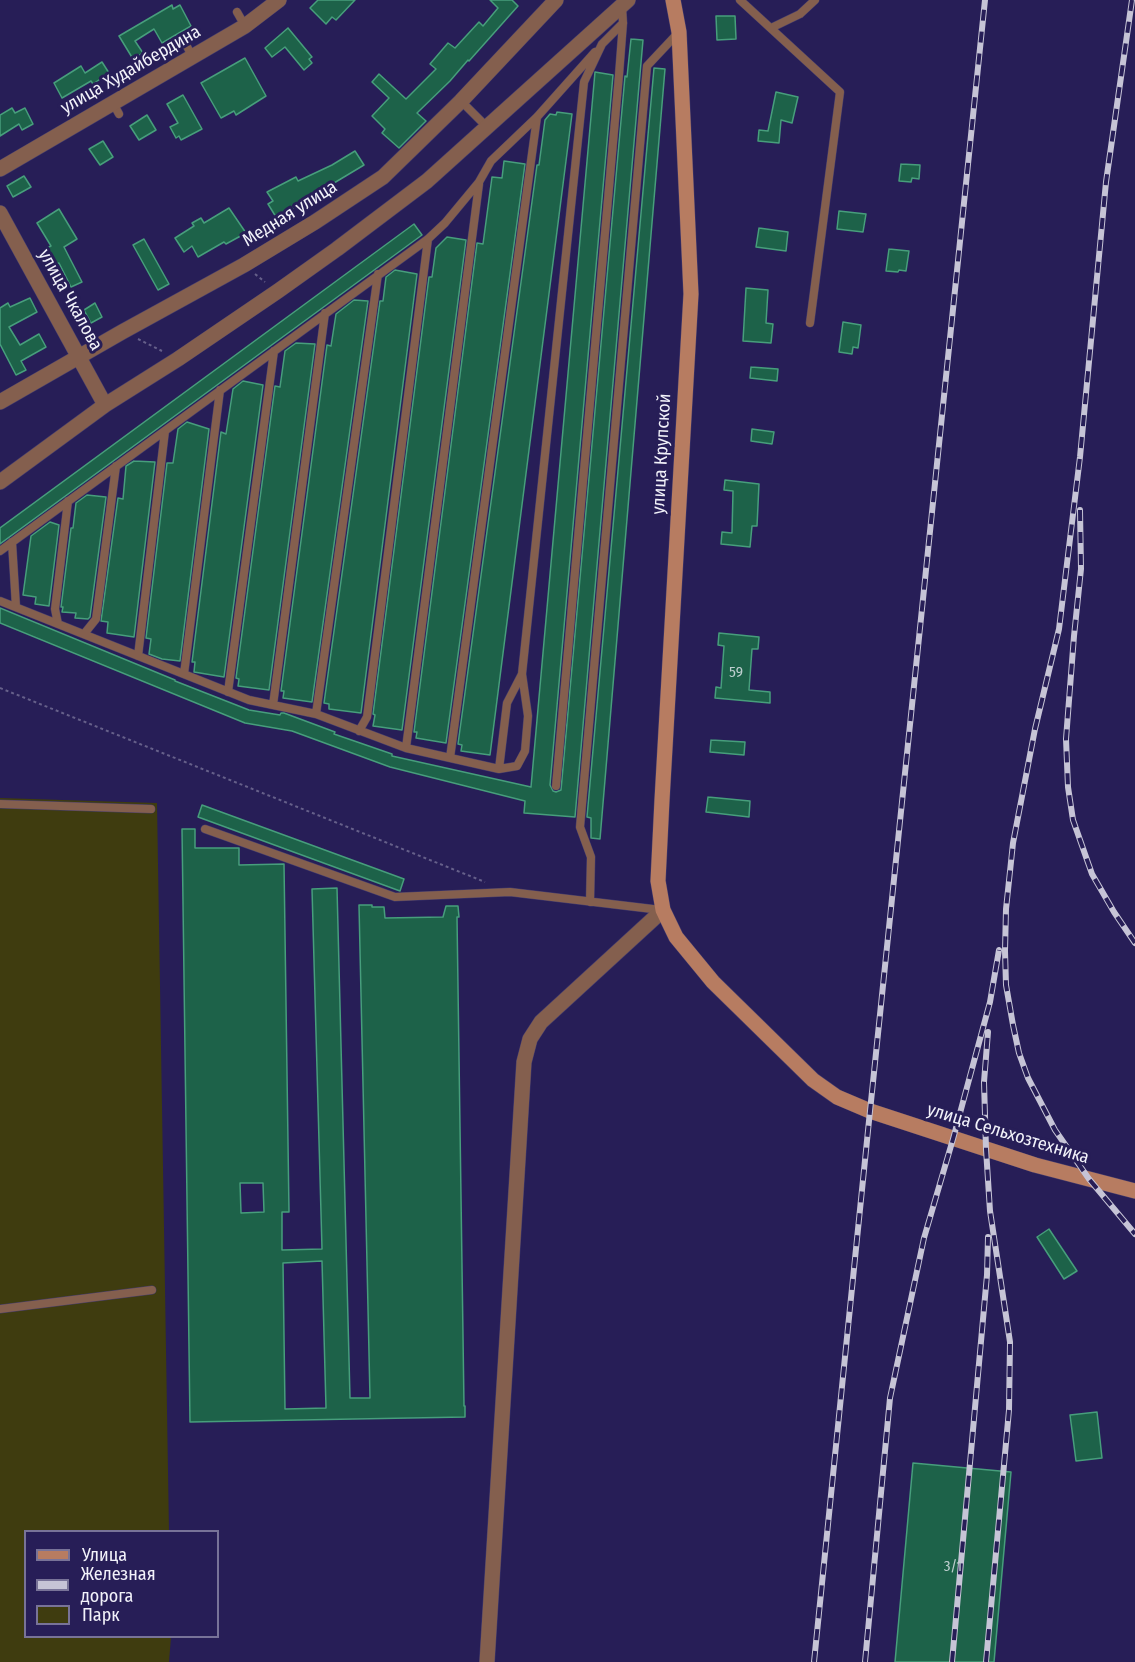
<!DOCTYPE html>
<meta charset="utf-8">
<style>
body{margin:0}
#map{position:relative;width:1135px;height:1662px;overflow:hidden;background:#271e57;font-family:"Fira Sans Condensed",sans-serif}
canvas{display:block}
.legend{position:absolute;left:24px;top:1530px;width:195px;height:108px;box-sizing:border-box;background:#271e57;border:2px solid #787398;margin:0;padding:8px 10px;list-style:none;font-size:18px;color:#f2f2fa}
.legend li{display:flex;align-items:center;gap:12px;height:30px}
.legend b{width:30px;border:2px solid #787398}
</style>
<div id="map">
<canvas width="1135" height="1662"></canvas>
<ul class="legend">
<li><b style="height:8px;background:#b77c61"></b>Улица</li>
<li><b style="height:8px;background:#c6c4d6"></b>Железная дорога</li>
<li><b style="height:16px;background:#3f3c0f"></b>Парк</li>
</ul>
</div>
<script>
const c = document.querySelector('canvas').getContext('2d');
c.lineJoin = 'round';
function paint(path, color) { c.fillStyle = color; c.fill(path, 'evenodd'); }
const toPath = rows => new Path2D(rows.map(r => 'M' + r).join(''));
function stroke(path, color, width, dash) { c.strokeStyle = color; c.lineWidth = width; c.lineCap = dash ? 'butt' : 'round'; c.setLineDash(dash || []); c.stroke(path); }
function write(font, color, halo, rows, align = 'center') {
  c.font = font + ' "Fira Sans Condensed",sans-serif'; c.lineWidth = 6; c.setLineDash([]); c.textBaseline = 'middle'; c.strokeStyle = halo; c.fillStyle = color; for (const [text, x, y, turn = 0] of rows) {
    c.save(); c.translate(x, y); c.rotate((+turn || 0) * Math.PI / 180); c.textAlign = isNaN(turn) ? turn : align; if (halo) c.strokeText(text, 0, 0); c.fillText(text, 0, 0); c.restore();
  }
}
paint(toPath([
 [0,798,157,803,169,1531,26,1532,26,1636,171,1637,169,1662,0,1662]
]), '#3f3c0f');
const building = toPath([
 [318,0,355,0,336,20,332,17,326,24,310,8,318,0],
 [490,0,512,0,518,6,469,61,468,60,450,81,417,113,426,121,399,148,382,133,385,129,372,116,389,98,372,82,379,74,406,99,436,69,430,64,448,43,455,48,479,22,483,26,498,8,490,0],
 [172,5,173,9,180,5,191,26,162,43,154,29,135,41,143,53,133,59,119,36,172,5],
 [716,16,735,16,736,39,717,40,716,16],
 [288,28,312,57,309,59,312,63,304,70,285,47,272,57,265,48,288,28],
 [631,39,643,40,575,817,524,813,525,801,390,767,292,731,245,723,0,623,0,608,175,680,175,681,249,710,280,715,281,713,284,713,335,732,334,734,392,754,392,756,531,787,595,72,613,75,550,785,553,791,556,792,561,790,625,76,627,77,631,39],
 [245,58,266,96,236,115,234,111,221,118,201,83,245,58],
 [102,62,109,73,93,84,91,81,62,98,54,83,81,66,85,73,102,62],
 [654,68,665,69,600,839,591,838,591,818,587,817,654,68],
 [776,92,798,97,792,123,781,120,779,143,758,141,759,130,768,131,776,92],
 [183,95,202,129,181,140,179,136,176,138,170,127,178,123,167,104,183,95],
 [12,108,15,113,25,108,33,124,22,130,19,124,0,136,0,115,12,108],
 [557,112,572,114,490,755,461,751,462,745,458,744,537,165,539,165,545,120,550,114,556,115,557,112],
 [147,115,156,130,139,140,130,126,147,115],
 [103,141,113,157,100,165,89,149,103,141],
 [355,151,364,165,334,183,338,190,301,208,299,205,276,217,268,204,273,201,267,192,296,177,298,181,332,165,355,151],
 [504,161,525,164,446,743,416,738,417,732,414,732,477,243,483,244,492,177,502,178,504,161],
 [901,164,920,165,919,179,912,178,911,182,899,181,901,164],
 [24,176,31,187,13,197,7,186,24,176],
 [229,208,246,233,226,244,224,242,198,257,192,246,184,252,175,238,194,226,192,223,201,218,204,223,229,208],
 [59,209,77,239,64,247,82,282,71,287,59,263,52,266,43,250,51,246,37,223,59,209],
 [839,211,866,214,863,232,837,229,839,211],
 [414,224,422,235,0,544,0,528,414,224],
 [759,228,788,232,786,251,756,247,759,228],
 [447,237,466,240,402,730,373,726,375,715,373,714,429,277,432,277,436,248,447,237],
 [144,239,169,284,158,290,133,245,144,239],
 [889,249,909,251,906,271,899,270,898,272,886,271,889,249],
 [395,270,417,274,361,713,329,709,329,704,324,703,380,301,383,301,386,277,395,270],
 [746,288,768,290,766,323,773,324,771,343,743,341,746,288],
 [30,298,37,312,9,327,20,345,39,334,46,347,21,361,26,370,16,375,0,344,0,308,8,303,10,307,30,298],
 [354,300,368,301,312,702,283,698,284,691,281,691,327,345,331,346,336,314,354,300],
 [95,303,102,317,91,323,84,310,95,303],
 [843,322,861,325,858,348,853,347,852,354,839,352,843,322],
 [296,343,315,344,269,690,238,686,239,679,236,678,275,386,280,387,285,351,296,343],
 [751,367,778,369,777,381,750,378,751,367],
 [243,381,263,385,224,677,194,672,195,662,192,662,221,432,226,434,233,389,243,381],
 [187,422,209,429,180,661,162,659,149,654,151,639,146,638,167,463,173,463,178,429,187,422],
 [752,429,774,432,772,444,751,441,752,429],
 [134,461,155,462,134,637,107,633,108,622,101,621,118,498,123,499,126,466,134,461],
 [725,480,759,484,757,526,752,526,750,547,721,544,722,532,732,533,733,491,724,490,725,480],
 [87,495,106,497,90,617,88,619,75,618,76,613,62,612,63,607,61,607,71,528,73,528,76,503,87,495],
 [50,522,59,525,49,606,35,604,36,597,23,595,31,536,50,522],
 [719,633,759,637,758,649,752,649,749,690,770,692,770,703,715,698,716,687,721,688,724,646,718,645,719,633],
 [711,740,745,742,744,755,710,752,711,740],
 [708,797,750,801,749,817,706,812,708,797],
 [202,805,404,879,400,891,198,817,202,805],
 [182,829,195,829,195,848,239,848,239,865,284,864,289,1212,282,1212,282,1250,322,1249,312,889,337,888,350,1398,370,1398,359,905,372,905,372,907,384,907,385,918,443,917,446,906,458,906,459,917,457,917,464,1406,465,1406,465,1417,190,1422,182,829],
 [240,1183,263,1183,264,1212,241,1213,240,1183],
 [322,1261,326,1408,285,1409,283,1263,322,1261],
 [1049,1229,1077,1271,1064,1279,1037,1237,1049,1229],
 [1097,1412,1102,1458,1076,1461,1070,1415,1097,1412],
 [913,1463,1011,1472,994,1662,895,1662,913,1463]
]);
paint(building, '#1d6249');
stroke(building, '#479e7c', 1.5);
const service = toPath([
 [740,0,840,92,810,323],
 [237,12,245,26],
 [771,28,800,14,815,0],
 [182,37,192,56],
 [461,101,487,127],
 [113,103,119,114],
 [12,542,16,607],
 [0,551,428,239,445,223,479,182,491,161,537,117,595,52],
 [0,601,249,700,316,714,406,748,499,769,517,766,525,751,528,716,522,674,584,82,602,44,623,23],
 [58,624,55,609,68,501],
 [84,634,96,619,116,466],
 [138,656,165,431],
 [184,674,220,390],
 [228,692,274,351],
 [273,705,325,313],
 [316,714,378,274],
 [359,731,367,717,428,239],
 [406,748,479,184],
 [450,758,537,117],
 [499,769,507,703,522,674],
 [556,786,619,75,623,23,622,7],
 [0,804,151,809],
 [205,829,395,897,510,892,661,910],
 [590,902,591,857,580,827,647,66,678,33],
 [0,1309,152,1290]
]);
const minor = toPath([
 [0,169,245,26,279,0],
 [0,213,105,405],
 [0,402,122,332,244,265,315,222,383,177,461,101,556,0],
 [0,482,105,405,178,359,278,291,337,249,427,181,628,0],
 [487,1662,524,1062,530,1039,541,1022,663,910]
]);
const secondary = toPath([
 [673,0,679,32,691,294,662,800,658,881,663,910,676,937,713,982,813,1080,837,1097,870,1111,1035,1165,1135,1191]
]);
stroke(service, '#433c6e', 9);
stroke(minor, '#433c6e', 16);
stroke(secondary, '#433c6e', 16);
stroke(toPath([
 [255,274,265,282],
 [138,339,162,351],
 [0,688,485,882]
]), '#66608a', 2, [3, 3]);
stroke(service, '#845f4e', 8);
stroke(minor, '#845f4e', 15);
stroke(secondary, '#b77c61', 15);
const rail = toPath([
 [1132,0,1106,182,1080,457,1059,629,1035,729,1013,843,1006,909,1005,951,1006,985,1013,1025,1019,1053,1028,1078,1055,1130,1089,1179,1135,1234],
 [1080,510,1081,569,1074,636,1066,739,1068,787,1073,820,1092,874,1114,912,1135,943],
 [814,1662,870,1111,985,0],
 [865,1662,890,1398,924,1238,953,1139,990,1002,999,950],
 [952,1662,987,1275,988,1237],
 [986,1662,1009,1410,1010,1342,990,1211,986,1149,984,1082,988,1032]
]);
stroke(rail, '#c6c4d6', 6);
stroke(rail, '#271e57', 4, [11]);
write('15px', '#bdcece', null, [
 ["59",736,673],
 ["3/1",953,1567]
]);
write('18px', '#f2f2fa', '#271e57', [
 ["улица Худайбердина",131,70,-30],
 ["Медная улица",290,214,-32],
 ["улица Чкалова",70,300,61],
 ["улица Крупской",662,454,-87],
 ["улица Сельхозтехника",1008,1134,17]
]);
</script>
